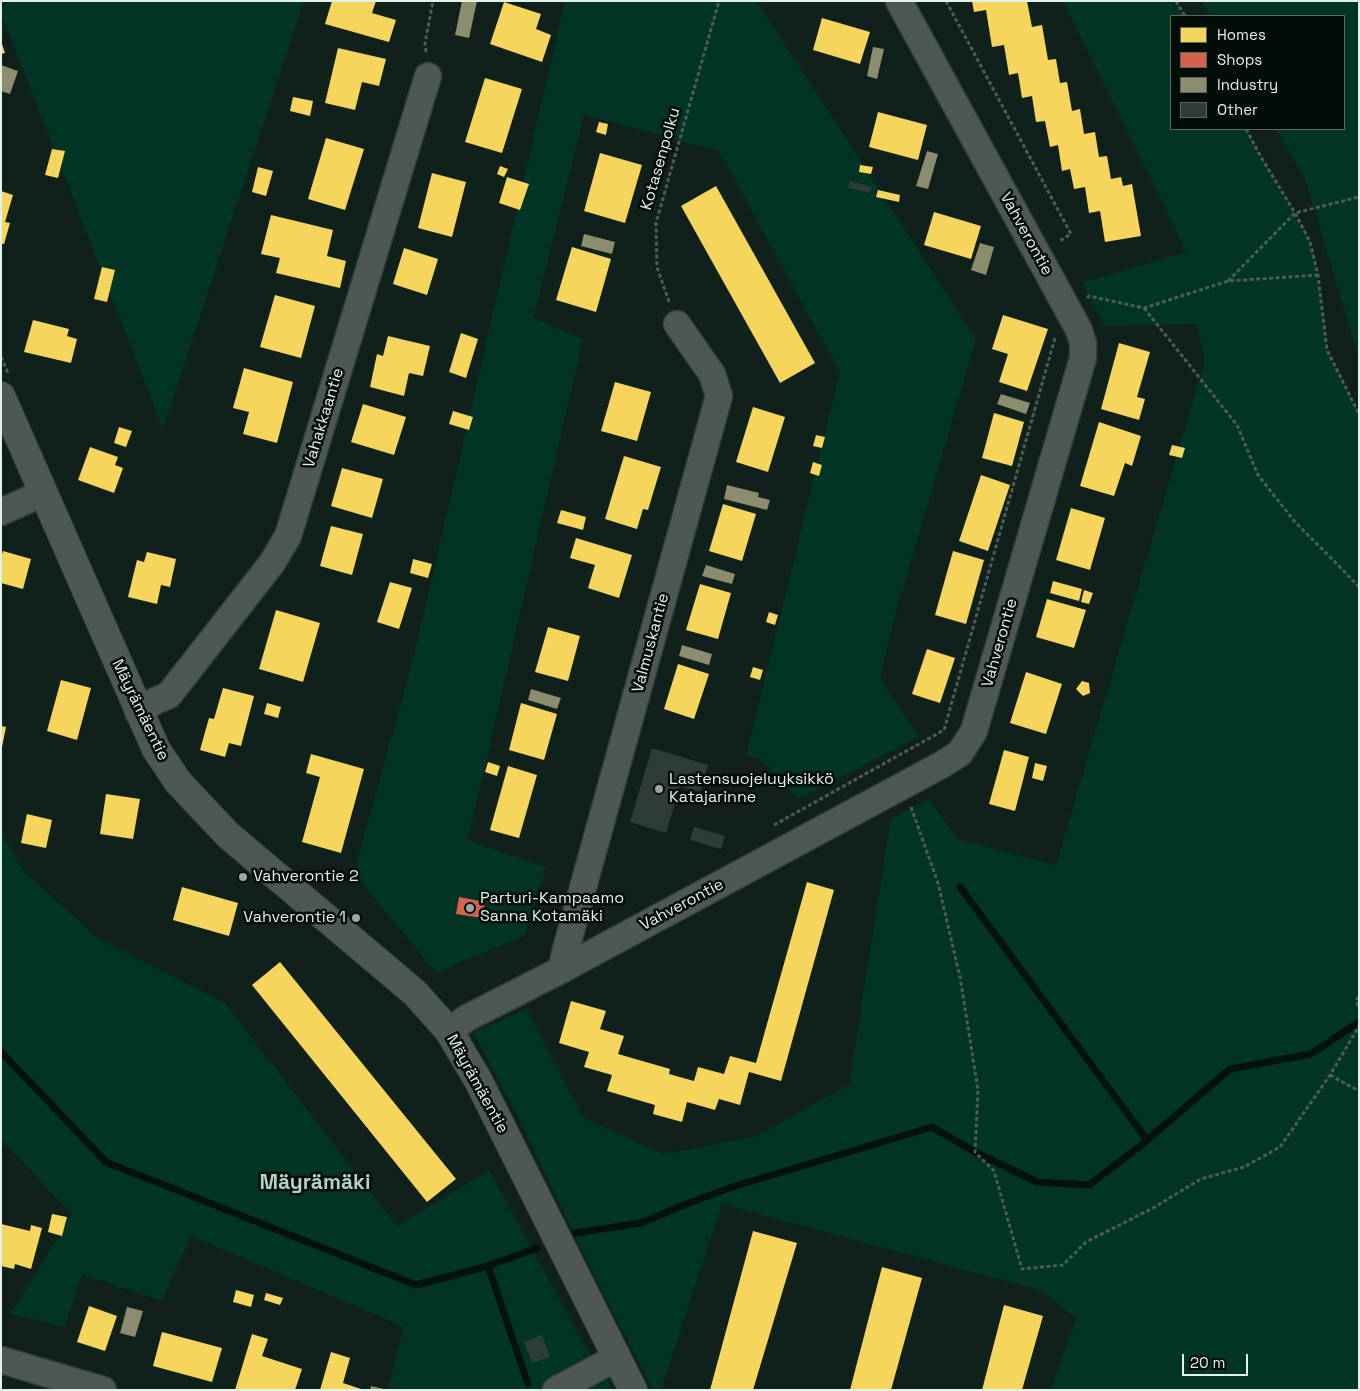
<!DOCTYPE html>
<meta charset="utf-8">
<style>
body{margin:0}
#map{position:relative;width:1360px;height:1391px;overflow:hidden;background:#10211b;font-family:"Space Grotesk",sans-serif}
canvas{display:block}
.frame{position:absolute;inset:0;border:2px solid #e1f2e9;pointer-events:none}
.legend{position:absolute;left:1170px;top:15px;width:175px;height:115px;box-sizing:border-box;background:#030d08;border:1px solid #5c6962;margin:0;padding:6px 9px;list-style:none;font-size:15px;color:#e1f2e9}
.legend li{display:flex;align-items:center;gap:10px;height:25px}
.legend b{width:25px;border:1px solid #5c6962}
.scale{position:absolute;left:1182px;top:1354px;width:66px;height:22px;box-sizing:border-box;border:2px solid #e1f2e9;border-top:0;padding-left:6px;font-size:15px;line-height:18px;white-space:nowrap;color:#e1f2e9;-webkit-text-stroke:4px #030d08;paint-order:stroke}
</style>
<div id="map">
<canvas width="1360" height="1391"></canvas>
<div class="frame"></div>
<ul class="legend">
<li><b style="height:14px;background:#f6d55c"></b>Homes</li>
<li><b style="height:14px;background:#d6604d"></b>Shops</li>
<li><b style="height:14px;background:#8c8c6e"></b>Industry</li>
<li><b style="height:14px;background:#2d3c36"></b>Other</li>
</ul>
<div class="scale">20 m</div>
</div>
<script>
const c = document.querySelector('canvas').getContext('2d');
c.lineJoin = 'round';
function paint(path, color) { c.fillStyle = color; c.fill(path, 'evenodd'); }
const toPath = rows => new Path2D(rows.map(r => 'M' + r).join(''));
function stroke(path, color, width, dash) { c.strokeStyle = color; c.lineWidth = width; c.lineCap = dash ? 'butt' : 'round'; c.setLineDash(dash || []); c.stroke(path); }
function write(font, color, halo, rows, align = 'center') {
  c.font = font + ' "Space Grotesk",sans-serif'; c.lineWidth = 5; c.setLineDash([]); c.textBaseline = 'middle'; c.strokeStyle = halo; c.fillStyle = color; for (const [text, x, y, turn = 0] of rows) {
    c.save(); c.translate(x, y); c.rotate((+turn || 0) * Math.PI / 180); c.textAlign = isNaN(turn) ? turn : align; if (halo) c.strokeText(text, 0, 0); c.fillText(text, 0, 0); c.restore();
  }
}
paint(toPath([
 [9,1,304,1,163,429,4,21,1,18,1,8],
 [565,1,757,1,976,339,893,623,880,678,919,737,799,799,760,759,746,755,840,373,719,151,584,115,533,318,583,339,468,840,546,867,524,936,436,973,354,873,415,652],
 [1063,1,1176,1,1185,16,1171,16,1171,129,1246,129,1261,157,1310,242,1318,275,1327,350,1359,414,1359,1390,1050,1390,1076,1319,1042,1291,722,1204,661,1390,653,1390,588,1263,517,1115,473,1032,527,1009,583,1117,663,1154,756,1136,849,1084,891,818,929,800,958,839,1056,865,1205,360,1196,324,1104,326,1082,283,1186,252],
 [1201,1,1359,1,1359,353,1354,342,1305,179,1276,129,1344,129,1344,16,1210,16],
 [1,831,23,870,95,936,225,1003,397,1226,489,1170,583,1342,613,1390,388,1390,404,1327,191,1236,162,1301,82,1274,65,1327,10,1314,72,1215,1,1139]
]), '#023425');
paint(toPath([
 [332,1,376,1,372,13,396,20,389,42,325,24],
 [972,1,1027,1,1032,27,1042,25,1048,60,1056,59,1060,83,1067,82,1072,111,1080,109,1084,134,1095,132,1099,157,1107,156,1111,179,1121,177,1123,186,1132,184,1141,236,1105,242,1100,211,1089,213,1085,187,1074,189,1070,169,1062,171,1058,145,1050,147,1045,121,1036,122,1032,96,1022,98,1018,73,1009,75,1004,45,992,47,986,10,974,12],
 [504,2,541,14,536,29,551,35,542,62,490,44],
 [822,18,870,32,860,64,813,50],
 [1,41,5,53,1,54],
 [338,48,386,59,379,86,362,82,355,110,325,103],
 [485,78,522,89,502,153,465,142],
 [293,97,313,101,310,116,290,111],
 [878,112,927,125,918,160,869,147],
 [599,122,608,124,606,135,596,132],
 [326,138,364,149,345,210,308,199],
 [52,149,65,151,58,178,45,175],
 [600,153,642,165,625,223,584,211],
 [860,165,873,167,871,174,859,172],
 [500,166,508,169,504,177,497,174],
 [258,167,273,171,266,196,252,192],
 [432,173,466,182,452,237,418,228],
 [507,177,529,184,520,210,499,203],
 [716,186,815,363,780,383,681,206],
 [878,190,900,195,899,202,876,197],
 [1,191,13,195,5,222,10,223,4,244,1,244],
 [934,212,981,226,971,259,924,245],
 [271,215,333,230,327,256,346,261,340,288,276,273,280,258,261,254],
 [572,247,611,259,596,312,556,300],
 [404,248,438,259,427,295,393,284],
 [102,267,115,270,107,302,94,299],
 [275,295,315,306,301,358,260,347],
 [1003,315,1048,329,1027,391,999,382,1008,354,992,349],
 [33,320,69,329,67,336,77,339,71,363,24,352],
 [461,333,478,339,466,378,449,372],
 [388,336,430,346,423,376,409,373,404,396,370,387,377,354,383,356],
 [1119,343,1150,352,1137,397,1145,399,1139,420,1101,409],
 [244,368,293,382,277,443,243,434,249,412,233,408],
 [615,382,651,392,637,441,601,431],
 [363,404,406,417,394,455,351,442],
 [753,407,785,417,768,472,736,462],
 [453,411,473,417,469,430,449,424],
 [994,413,1024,422,1012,466,982,458],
 [1099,422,1141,436,1132,466,1125,463,1114,496,1080,486],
 [119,427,132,431,126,447,114,443],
 [816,435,825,437,822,448,813,446],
 [1172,445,1185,448,1182,458,1169,455],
 [90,447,118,457,115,465,123,468,114,493,78,480],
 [624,456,661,467,648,510,643,509,637,529,605,519],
 [813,462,822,465,819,476,810,473],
 [342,468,383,479,372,518,331,506],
 [981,475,1010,485,988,551,959,541],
 [723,504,756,514,742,561,709,551],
 [1071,508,1105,518,1090,570,1056,560],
 [561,510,586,517,583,530,557,523],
 [331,526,363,534,352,575,320,566],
 [576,538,632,555,619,598,588,588,595,565,570,558],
 [3,551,31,559,23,589,1,583,1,558],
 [953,551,984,560,966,624,935,615],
 [147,552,176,559,170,587,161,585,157,604,128,597,137,560,144,562],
 [413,559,432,564,428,578,410,573],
 [1053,581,1082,589,1079,601,1050,593],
 [390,582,412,588,399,629,377,622],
 [700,584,731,593,718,639,686,630],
 [1084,590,1093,593,1089,604,1081,602],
 [1047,599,1086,610,1074,648,1036,637],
 [276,610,320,623,303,682,259,669],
 [769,612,778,615,775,625,766,622],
 [548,627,580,636,568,681,535,672],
 [927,649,955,658,940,703,912,694],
 [678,664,709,674,694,719,664,709],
 [753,667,763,670,760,680,750,677],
 [1026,672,1062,684,1046,734,1010,723],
 [61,680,91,688,77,740,47,731],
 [1082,681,1089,683,1090,693,1083,696,1076,689],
 [223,688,254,696,241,746,229,743,225,757,200,750,209,718,214,719],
 [267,703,281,707,278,718,264,714],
 [521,703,557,714,544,760,509,750],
 [1,726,6,727,2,747,1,747],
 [1004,750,1029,757,1015,811,989,804],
 [311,754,364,769,341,853,302,842,320,777,306,773],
 [488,762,500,766,497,776,485,772],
 [1035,763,1047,766,1043,781,1032,778],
 [508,766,537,775,519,838,490,830],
 [106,794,140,799,133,839,100,834],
 [27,814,52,820,46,848,21,843],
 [807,882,834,890,781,1081,749,1072,740,1105,719,1099,715,1110,687,1102,682,1122,653,1114,655,1105,607,1091,612,1075,584,1067,589,1052,559,1043,571,1001,606,1011,600,1029,624,1036,618,1054,670,1069,669,1074,694,1081,698,1067,724,1074,730,1056,756,1063],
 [182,887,238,903,229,936,173,920],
 [280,962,456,1179,427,1202,252,985],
 [52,1214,67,1217,62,1236,48,1232],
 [1,1224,30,1231,31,1225,42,1228,31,1269,15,1264,14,1269,1,1266],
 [753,1231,797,1243,753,1390,710,1390],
 [882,1267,922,1278,891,1390,850,1390],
 [236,1290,254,1295,251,1307,233,1302],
 [266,1293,283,1298,280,1305,264,1300],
 [1004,1305,1043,1316,1022,1390,982,1390],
 [89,1306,117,1316,105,1351,77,1342],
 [162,1332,222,1348,212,1382,153,1366],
 [252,1334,268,1339,262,1356,302,1369,295,1390,235,1390],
 [331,1352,350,1358,343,1383,364,1390,320,1390]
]), '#f6d55c');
paint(toPath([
 [459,897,485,902,482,918,456,914]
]), '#d6604d');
paint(toPath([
 [462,1,477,1,469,38,455,35],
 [873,47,884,49,877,79,867,76],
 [1,65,18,71,10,94,1,91],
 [927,151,938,154,928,189,916,186],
 [584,234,615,242,612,254,581,246],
 [980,243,994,247,986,275,971,270],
 [1001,394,1030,403,1026,414,997,404],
 [727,485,759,493,758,497,770,500,767,510,724,499],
 [706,565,735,574,732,584,702,576],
 [682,645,712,654,709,665,679,656],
 [531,689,561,698,557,709,528,700],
 [127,1307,143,1311,135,1337,120,1333],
 [371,1386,384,1389,384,1390,370,1390]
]), '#8c8c6e');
stroke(toPath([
 [960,887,1147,1140],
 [1,1052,106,1162,416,1285,488,1266,537,1248],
 [576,1233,641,1223,679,1207,729,1188,932,1127,975,1152,1037,1182,1089,1185,1139,1147,1230,1069,1311,1054,1359,1022],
 [488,1266,528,1384]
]), '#04110c', 7);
paint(toPath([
 [850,181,872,187,870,193,848,188],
 [652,748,708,765,700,792,680,786,666,833,630,822],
 [694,827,725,836,721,849,690,840],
 [542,1335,550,1357,532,1363,524,1342]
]), '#2d3c36');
const minor = toPath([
 [1,512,43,493],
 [138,712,155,701,169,695,272,563,288,536,428,76],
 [561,970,566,949,719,396,712,374,677,324],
 [449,1031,467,1018,561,970,943,764,960,753,974,731,1083,358,1083,343,1079,330,899,1],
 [1,1360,103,1390],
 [556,1390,616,1358]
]);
const tertiary = toPath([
 [1,396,156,749,178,782,228,835,415,993,449,1031,478,1080,633,1390]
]);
stroke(minor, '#313d38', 29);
stroke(tertiary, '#313d38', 30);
stroke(toPath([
 [946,1,1071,234,1058,242],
 [1176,1,1185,16],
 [426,52,425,43,433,1],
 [1246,129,1261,157,1295,213,1310,242,1318,275,1327,350,1359,414],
 [1228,281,1295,213,1359,197],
 [1087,298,1089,296,1144,308,1228,281,1318,275],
 [669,302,657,267,656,223,719,1],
 [1144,308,1237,425,1258,475,1295,522,1336,563,1359,587],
 [1,357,8,373],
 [911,807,938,883,960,977,978,1090,975,1152,994,1171,1022,1269,1063,1265,1086,1242,1153,1208,1201,1179,1244,1167,1280,1147,1330,1075,1359,1026],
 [774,825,944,730,1055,338,1054,336],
 [1359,997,1356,1000,1359,1008],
 [1330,1075,1359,1091]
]), '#4e5a56', 3, [4, 2.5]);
stroke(minor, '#4d5854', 26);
stroke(tertiary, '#4d5854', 28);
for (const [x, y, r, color] of [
 [659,789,5,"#98a9a1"],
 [243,877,5,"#98a9a1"],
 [470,908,5,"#98a9a1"],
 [356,918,5,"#98a9a1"]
]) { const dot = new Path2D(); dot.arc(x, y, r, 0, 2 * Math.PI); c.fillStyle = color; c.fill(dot); stroke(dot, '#030d08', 2); }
write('16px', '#e1f2e9', '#030d08', [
 ["Kotasenpolku",661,159,-74],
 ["Vahverontie",1026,234,61],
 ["Vahakkaantie",324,418,-73],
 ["Valmuskantie",651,643,-75],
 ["Vahverontie",1000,643,-74],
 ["Mäyrämäentie",140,710,64],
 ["Vahverontie",682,905,-28],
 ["Mäyrämäentie",477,1084,61]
]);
write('16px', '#e1f2e9', '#030d08', [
 ["Lastensuojeluyksikkö",669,780],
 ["Katajarinne",669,798],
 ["Vahverontie 2",253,877],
 ["Parturi-Kampaamo",480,899],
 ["Sanna Kotamäki",480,917],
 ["Vahverontie 1",346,918,"right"]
], 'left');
write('bold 21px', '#b2d3c3', '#030d08', [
 ["Mäyrämäki",315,1183]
]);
</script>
